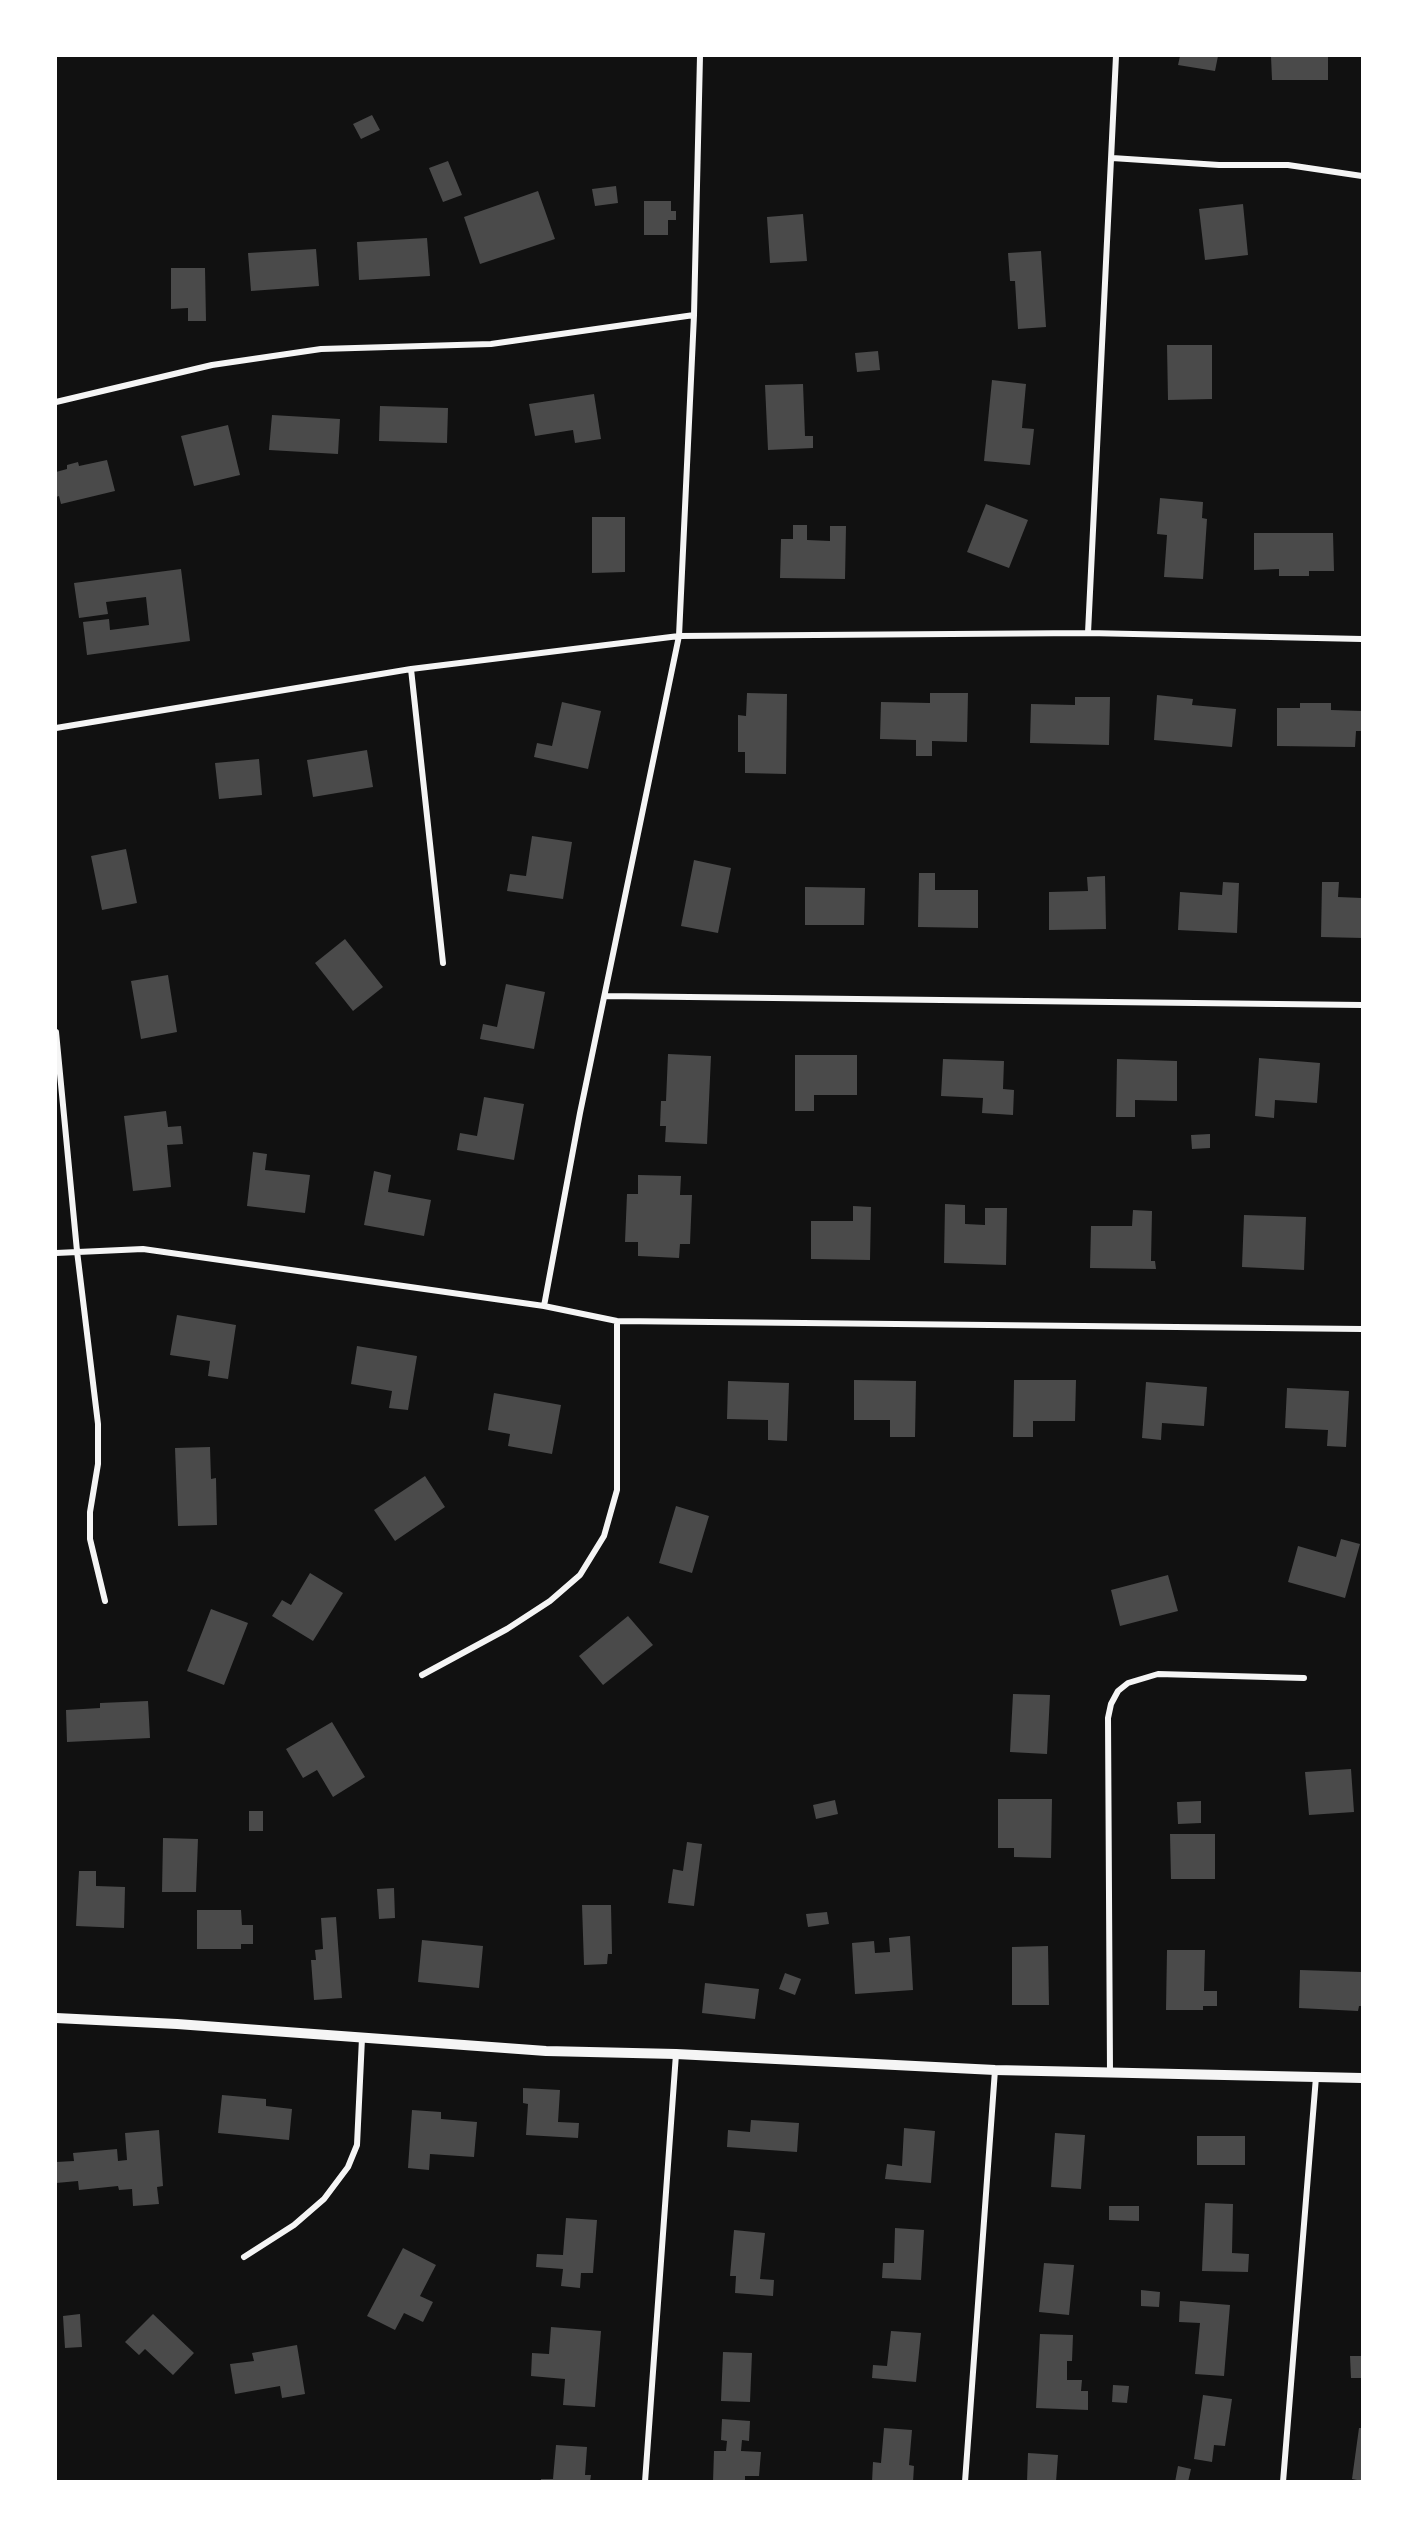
<!DOCTYPE html>
<style>
body{margin:0}
#map{position:relative;width:1418px;height:2537px;overflow:hidden;background:#111;font-family:"Titillium Web",sans-serif}
canvas{display:block}
.frame{position:absolute;inset:0;border:57px solid #fff;pointer-events:none}
</style>
<div id="map">
<canvas width="1418" height="2537"></canvas>
<div class="frame"></div>
</div>
<script>
const c = document.querySelector('canvas').getContext('2d');
c.lineJoin = 'round';
function paint(path, color) { c.fillStyle = color; c.fill(path, 'evenodd'); }
const toPath = rows => new Path2D(rows.map(r => 'M' + r).join(''));
function stroke(path, color, width, dash) { c.strokeStyle = color; c.lineWidth = width; c.lineCap = dash ? 'butt' : 'round'; c.setLineDash(dash || []); c.stroke(path); }
paint(toPath([
 [1180,56,1218,56,1215,71,1178,65],
 [1271,56,1328,56,1328,80,1272,80],
 [372,115,380,130,361,139,353,124],
 [448,161,462,195,443,202,429,168],
 [616,186,618,203,595,206,592,189],
 [538,191,555,239,480,264,464,217],
 [644,201,671,201,671,211,676,211,676,220,668,220,668,235,644,235],
 [1243,204,1248,255,1205,260,1199,209],
 [803,214,807,261,770,263,767,217],
 [427,238,430,276,359,280,357,242],
 [316,249,319,286,251,291,248,253],
 [1041,251,1046,327,1018,329,1015,281,1010,281,1008,253],
 [171,268,205,268,206,321,188,321,188,308,171,309],
 [1167,345,1212,345,1212,399,1168,400],
 [878,351,880,370,857,372,855,353],
 [992,380,1026,384,1022,428,1034,429,1030,465,984,461],
 [803,384,805,436,813,436,813,448,768,450,765,385],
 [594,394,601,439,575,443,573,430,535,436,529,404],
 [380,406,448,408,447,443,379,441],
 [272,415,340,419,338,454,269,450],
 [228,425,240,475,194,486,181,436],
 [107,460,115,491,61,504,59,496,56,497,56,472,67,469,67,465,78,462,79,466],
 [1160,498,1203,502,1202,518,1207,519,1203,579,1164,577,1167,535,1157,534],
 [986,504,1028,520,1009,568,967,552],
 [592,517,625,517,625,572,592,573],
 [793,525,807,525,807,540,830,541,830,526,846,526,845,579,780,578,781,539,793,539],
 [1254,533,1333,533,1334,571,1309,571,1309,576,1279,576,1279,569,1254,570],
 [181,569,190,641,87,655,83,622,109,619,110,630,149,625,146,597,106,602,108,614,79,618,74,583],
 [747,693,787,694,786,774,745,773,745,752,738,752,738,715,746,716],
 [930,693,968,693,967,742,932,741,932,756,916,756,916,740,880,739,881,702,930,703],
 [1157,695,1193,699,1192,705,1236,709,1232,747,1154,740],
 [1075,697,1110,697,1109,745,1030,743,1031,704,1075,705],
 [562,702,601,711,588,769,534,757,537,743,552,746],
 [1300,703,1331,703,1331,710,1362,711,1362,731,1356,731,1355,747,1277,746,1277,708,1300,708],
 [367,750,373,787,313,797,307,760],
 [259,759,262,795,219,799,215,763],
 [532,836,572,842,563,899,507,891,510,874,526,876],
 [126,849,137,903,102,910,91,856],
 [694,860,731,868,718,933,681,926],
 [919,873,935,873,935,890,978,890,978,928,918,927],
 [1105,876,1106,929,1049,930,1049,892,1088,891,1087,877],
 [1223,882,1239,883,1237,933,1178,930,1180,892,1222,895],
 [1322,882,1339,882,1338,897,1362,898,1362,938,1321,937],
 [805,887,865,888,864,925,805,925],
 [345,939,383,987,353,1011,315,963],
 [168,975,177,1032,141,1039,131,981],
 [506,984,545,992,534,1049,480,1039,483,1024,497,1027],
 [668,1054,711,1056,707,1144,665,1142,666,1126,660,1126,661,1101,666,1101],
 [795,1055,857,1055,857,1095,814,1095,814,1111,795,1111],
 [1259,1058,1320,1063,1317,1103,1275,1100,1274,1118,1255,1116],
 [943,1059,1004,1061,1003,1089,1014,1090,1013,1115,982,1113,983,1098,941,1096],
 [1117,1059,1177,1061,1177,1101,1135,1100,1135,1117,1116,1117],
 [484,1097,524,1104,514,1160,457,1150,460,1133,477,1136],
 [166,1111,168,1127,181,1126,183,1144,167,1145,171,1187,133,1191,124,1116],
 [1210,1134,1210,1148,1192,1149,1191,1135],
 [253,1152,267,1154,265,1170,310,1175,305,1213,247,1206],
 [374,1171,391,1175,388,1192,431,1200,424,1236,364,1225],
 [638,1175,681,1176,680,1195,692,1195,690,1244,680,1244,679,1258,638,1256,638,1242,625,1242,627,1194,638,1194],
 [945,1204,965,1205,965,1224,985,1225,985,1208,1007,1208,1006,1265,944,1263],
 [853,1206,871,1207,870,1260,811,1259,811,1221,853,1221],
 [1133,1210,1152,1211,1151,1261,1155,1261,1156,1269,1090,1268,1091,1226,1132,1226],
 [1244,1215,1306,1217,1304,1270,1242,1267],
 [177,1315,236,1325,228,1379,208,1376,210,1361,170,1355],
 [357,1346,417,1356,408,1410,389,1408,392,1391,351,1384],
 [854,1380,916,1381,915,1437,890,1437,890,1420,854,1420],
 [1014,1380,1076,1380,1075,1421,1033,1421,1033,1437,1013,1437],
 [728,1381,789,1383,787,1441,768,1440,768,1420,727,1419],
 [1146,1382,1207,1387,1204,1426,1162,1423,1161,1440,1142,1438],
 [1287,1388,1349,1391,1346,1447,1327,1446,1328,1430,1285,1428],
 [494,1393,561,1405,552,1454,508,1446,510,1434,488,1430],
 [210,1447,211,1479,216,1478,217,1525,178,1526,175,1448],
 [425,1476,445,1507,395,1541,374,1510],
 [676,1506,709,1516,692,1573,659,1563],
 [1341,1539,1360,1544,1345,1598,1288,1582,1298,1546,1336,1557],
 [310,1573,343,1593,313,1641,272,1616,282,1600,291,1605],
 [1168,1575,1178,1611,1120,1626,1111,1590],
 [211,1609,248,1623,224,1685,187,1671],
 [628,1616,653,1645,603,1685,579,1656],
 [1013,1694,1050,1695,1047,1754,1010,1752],
 [148,1701,150,1738,67,1742,66,1710,100,1708,100,1703],
 [332,1722,365,1777,333,1797,317,1770,303,1778,286,1749],
 [1351,1769,1354,1812,1309,1815,1305,1772],
 [998,1799,1052,1799,1051,1858,1014,1857,1014,1848,998,1848],
 [835,1800,838,1814,816,1819,813,1805],
 [1201,1801,1201,1823,1178,1824,1177,1802],
 [249,1811,263,1811,263,1831,249,1831],
 [1170,1834,1215,1834,1215,1879,1171,1879],
 [163,1838,198,1839,196,1892,162,1892],
 [687,1842,702,1844,694,1906,668,1903,673,1869,683,1871],
 [79,1871,96,1871,96,1886,125,1887,124,1928,76,1926],
 [394,1888,395,1918,379,1919,377,1889],
 [582,1905,611,1905,612,1954,608,1954,607,1964,584,1965],
 [197,1910,241,1910,242,1925,253,1925,253,1944,241,1944,241,1949,197,1949],
 [827,1912,829,1924,808,1927,806,1914],
 [336,1917,342,1998,314,2000,311,1960,316,1960,315,1950,323,1949,321,1918],
 [910,1936,913,1990,855,1994,852,1943,874,1941,875,1953,890,1952,889,1938],
 [422,1940,483,1946,479,1988,418,1982],
 [1048,1946,1049,2005,1012,2005,1012,1947],
 [1167,1950,1205,1950,1204,1991,1217,1991,1217,2006,1203,2006,1203,2010,1166,2010],
 [1300,1970,1362,1972,1362,2006,1359,2006,1358,2011,1299,2008],
 [785,1973,801,1979,795,1995,779,1989],
 [705,1983,759,1989,755,2019,702,2013],
 [523,2088,560,2090,558,2122,579,2123,578,2138,526,2135,528,2104,523,2103],
 [222,2095,266,2099,266,2106,292,2109,289,2140,218,2133],
 [412,2110,441,2112,441,2119,477,2122,474,2157,430,2154,429,2170,408,2168],
 [751,2120,799,2123,797,2152,727,2147,728,2130,750,2132],
 [904,2128,935,2131,931,2183,885,2179,887,2164,902,2166],
 [159,2130,163,2186,157,2187,159,2204,133,2206,132,2189,119,2190,118,2186,79,2190,78,2181,56,2183,56,2162,74,2161,73,2153,117,2149,118,2161,127,2160,125,2133],
 [1055,2133,1085,2135,1081,2189,1051,2187],
 [1197,2136,1245,2136,1245,2165,1197,2165],
 [1205,2203,1233,2204,1232,2253,1249,2254,1248,2272,1202,2271],
 [1109,2206,1139,2206,1139,2221,1109,2220],
 [566,2218,597,2220,593,2273,581,2273,580,2288,561,2286,563,2269,536,2267,537,2254,563,2255],
 [895,2228,924,2230,921,2280,882,2278,883,2263,894,2263],
 [734,2230,765,2233,760,2279,774,2280,773,2296,735,2293,736,2276,730,2276],
 [403,2248,436,2265,420,2296,433,2302,423,2322,404,2313,395,2330,367,2316],
 [1044,2263,1074,2265,1069,2315,1039,2312],
 [1141,2290,1160,2292,1159,2307,1141,2306],
 [1180,2301,1230,2305,1224,2376,1195,2374,1200,2323,1179,2322],
 [80,2314,82,2347,65,2348,63,2316],
 [153,2314,194,2353,173,2375,145,2349,139,2355,125,2342],
 [551,2327,601,2331,595,2407,563,2405,565,2379,531,2376,532,2353,549,2354],
 [891,2331,921,2333,916,2382,872,2378,873,2365,887,2366],
 [1040,2334,1073,2335,1072,2361,1067,2361,1067,2380,1082,2380,1081,2391,1088,2391,1088,2410,1036,2408],
 [297,2345,305,2394,282,2398,280,2386,235,2394,230,2364,254,2361,252,2353],
 [723,2352,752,2353,750,2402,721,2401],
 [1350,2356,1362,2356,1362,2378,1351,2378],
 [1113,2385,1129,2386,1127,2403,1112,2402],
 [1203,2395,1232,2399,1225,2446,1214,2445,1212,2462,1194,2459],
 [722,2419,750,2421,749,2441,742,2440,741,2451,761,2452,759,2476,745,2476,745,2482,713,2482,714,2451,726,2451,727,2441,721,2440],
 [884,2428,912,2430,909,2465,914,2466,913,2482,872,2482,873,2462,881,2463],
 [1359,2428,1362,2428,1362,2481,1352,2479],
 [556,2445,587,2447,585,2475,591,2475,590,2482,541,2482,541,2479,553,2479],
 [1028,2453,1058,2455,1056,2482,1027,2482],
 [1178,2466,1191,2469,1188,2482,1175,2482]
]), '#4a4a4a');
stroke(toPath([
 [1112,158,1219,165,1288,165,1362,176],
 [56,402,212,365,321,349,491,344,694,315],
 [1088,633,1116,56],
 [411,669,443,963],
 [56,728,411,669,679,636,1088,633,1362,639],
 [605,996,1362,1005],
 [56,1032,77,1251,98,1424,98,1464,90,1512,90,1539,105,1601],
 [56,1253,143,1249,544,1306,617,1321,1362,1329],
 [544,1306,580,1113,679,636,694,315,700,56],
 [422,1675,507,1629,550,1601,580,1575,604,1536,617,1490,617,1321],
 [1110,2073,1108,1718,1111,1704,1118,1691,1128,1683,1158,1674,1304,1678],
 [244,2257,294,2225,324,2199,348,2167,357,2145,362,2038],
 [645,2482,676,2054],
 [965,2482,995,2070],
 [1283,2482,1316,2077]
]), '#f5f5f5', 6);
stroke(toPath([
 [56,2018,177,2024,546,2051,676,2054,995,2070,1362,2078]
]), '#f5f5f5', 10);
</script>
